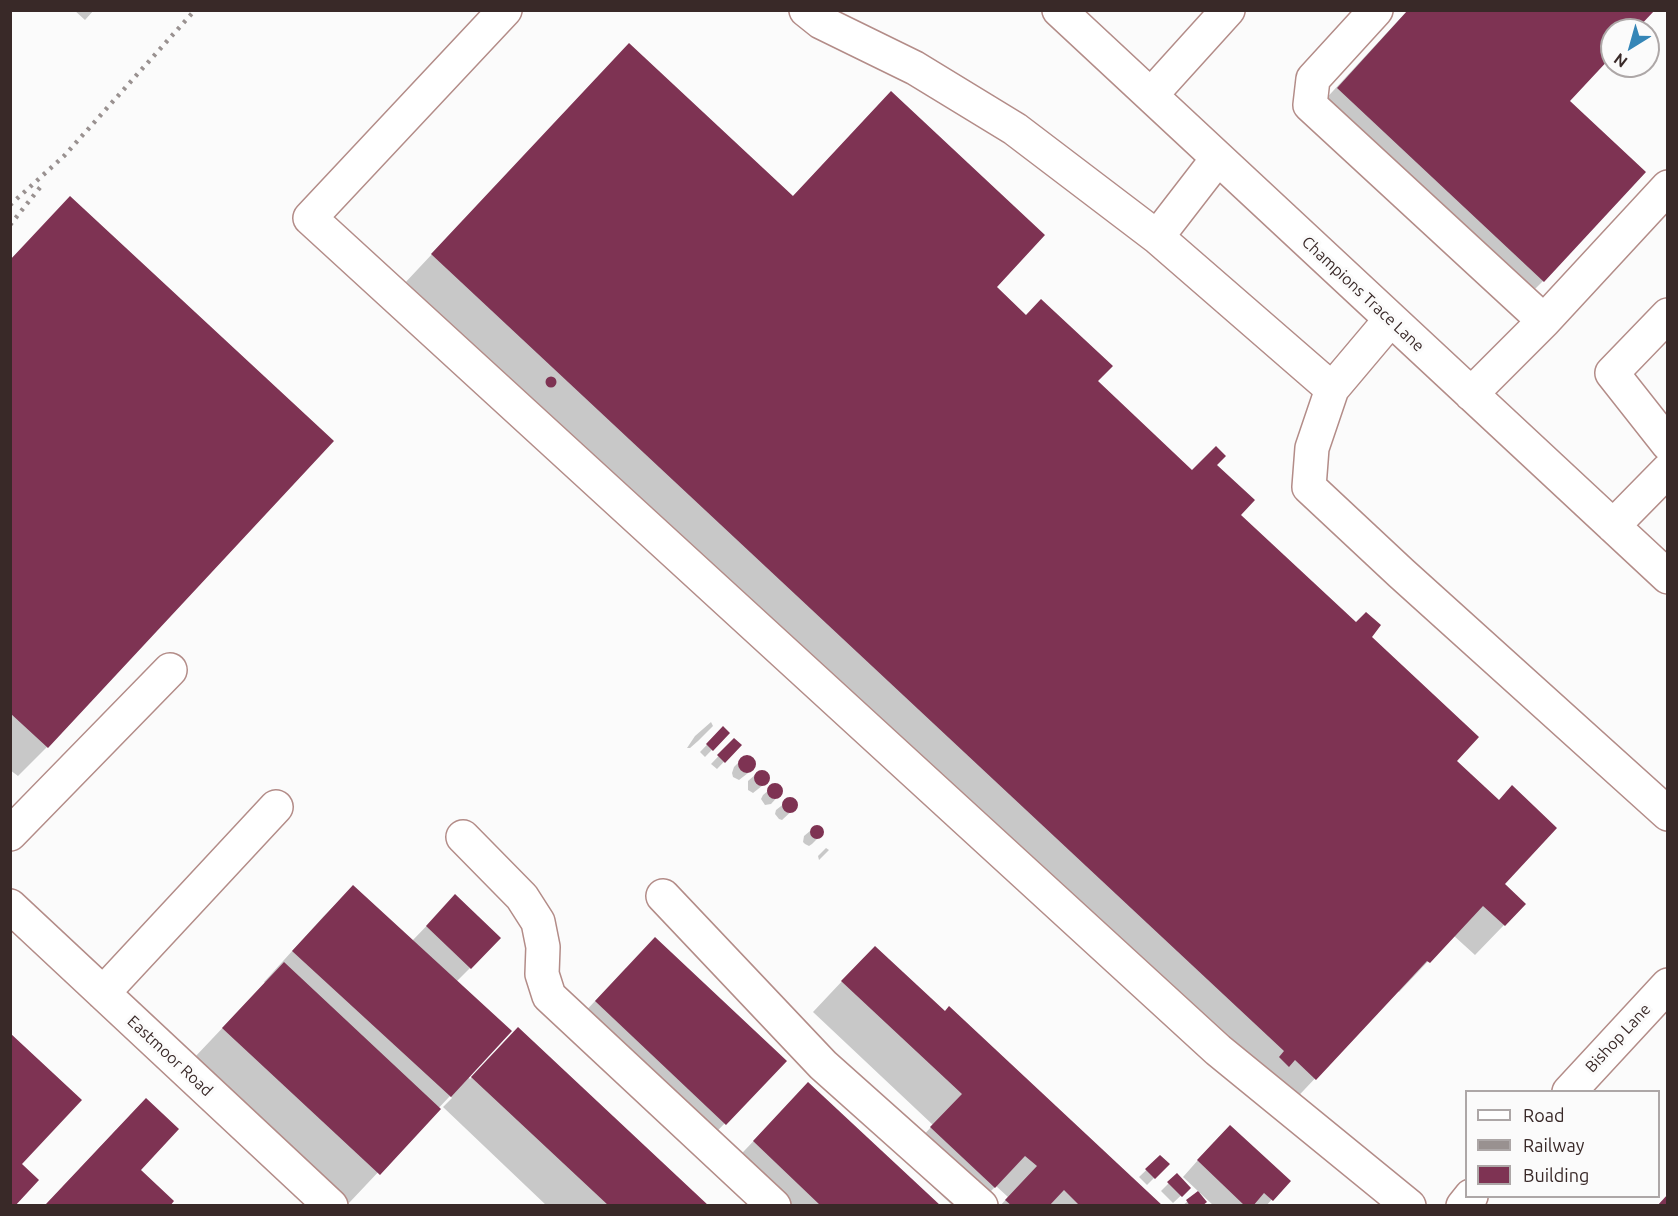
<!DOCTYPE html>
<style>
body{margin:0}
#map{position:relative;width:1678px;height:1216px;overflow:hidden;background:#fbfbfb;font-family:Ubuntu,sans-serif}
canvas{display:block}
.frame{position:absolute;inset:0;border:12px solid #392928;pointer-events:none}
.legend{position:absolute;left:1465px;top:1090px;width:195px;height:108px;box-sizing:border-box;background:#fbfbfb;border:2px solid #ada7a7;margin:0;padding:8px 10px;list-style:none;font-size:18px;color:#392928}
.legend li{display:flex;align-items:center;gap:12px;height:30px}
.legend b{width:30px;border:2px solid #ada7a7}
.north{position:absolute;left:1600px;top:18px;width:60px;height:60px;box-sizing:border-box;background:#fbfbfb;border:2px solid #ada7a7;border-radius:50%;rotate:217deg;font-size:16px;font-weight:700;line-height:24px;text-align:center;color:#392928}
.north::after{content:'';display:block;margin:auto;width:21px;height:27px;background:#3586b7;clip-path:polygon(50% 0,100% 100%,50% 72%,0 100%)}
</style>
<div id="map">
<canvas width="1678" height="1216"></canvas>
<div class="frame"></div>
<ul class="legend">
<li><b style="height:8px;background:#fff"></b>Road</li>
<li><b style="height:8px;background:#999190"></b>Railway</li>
<li><b style="height:16px;background:#7e3353"></b>Building</li>
</ul>
<div class="north">N</div>
</div>
<script>
const c = document.querySelector('canvas').getContext('2d');
c.lineJoin = 'round';
function paint(path, color) { c.fillStyle = color; c.fill(path, 'evenodd'); }
const toPath = rows => new Path2D(rows.map(r => 'M' + r).join(''));
function stroke(path, color, width, dash) { c.strokeStyle = color; c.lineWidth = width; c.lineCap = dash ? 'butt' : 'round'; c.setLineDash(dash || []); c.stroke(path); }
function write(font, color, halo, rows, align = 'center') {
  c.font = font + ' Ubuntu,sans-serif'; c.lineWidth = 6; c.setLineDash([]); c.textBaseline = 'middle'; c.strokeStyle = halo; c.fillStyle = color; for (const [text, x, y, turn = 0] of rows) {
    c.save(); c.translate(x, y); c.rotate((+turn || 0) * Math.PI / 180); c.textAlign = isNaN(turn) ? turn : align; if (halo) c.strokeText(text, 0, 0); c.fillText(text, 0, 0); c.restore();
  }
}
paint(toPath([
 [74,10,94,10,85,20],
 [1408,10,1634,30,1612,30,1612,54,1568,101,1543,281,1514,310,1308,118],
 [600,75,792,197,891,93,994,287,1192,472,1215,465,1239,515,1370,637,1455,761,1503,884,1504,925,1475,955,1453,935,1399,992,1398,991,1286,1109,403,285],
 [70,198,47,747,18,776,10,770,10,260],
 [711,722,713,726,698,741,690,748,687,748,695,736],
 [723,728,728,733,705,757,700,752],
 [734,740,740,745,717,769,711,764],
 [748,757,753,761,754,766,752,770,739,780,733,777,732,773,734,767,742,759],
 [763,771,769,776,767,782,753,793,748,790,748,781,756,774],
 [775,785,780,787,782,792,771,804,765,805,761,799,763,795],
 [790,799,793,799,795,808,782,820,779,819,775,814,776,810],
 [816,826,820,827,823,832,820,836,812,844,809,846,805,844,803,842,804,836],
 [826,848,829,850,819,860,818,856],
 [353,887,412,941,440,912,470,968,456,982,468,1077,470,1079,488,1059,707,1206,547,1206,443,1107,452,1098,450,1096,349,1203,194,1058,265,983,264,982,323,917],
 [626,968,785,1061,695,1154,566,1032],
 [845,978,1161,1206,1000,1206,1008,1197,996,1186,976,1206,953,1206,902,1158,933,1125,813,1012],
 [808,1084,938,1206,760,1206,724,1172],
 [116,1130,138,1170,168,1206,45,1206],
 [1214,1142,1288,1181,1266,1206,1214,1206,1200,1193,1198,1194,1201,1206,1182,1206,1199,1192,1183,1177],
 [1160,1157,1168,1164,1147,1185,1139,1177],
 [1177,1175,1189,1188,1173,1203,1161,1191]
]), '#0003');
paint(toPath([
 [1408,10,1655,10,1636,30,1612,30,1612,56,1570,101,1646,172,1544,282,1337,88],
 [629,43,793,196,891,91,1045,235,997,287,1026,315,1041,299,1113,366,1098,381,1192,470,1216,446,1226,456,1217,465,1255,500,1241,515,1356,622,1366,612,1381,625,1372,637,1479,737,1457,761,1499,800,1512,785,1557,828,1505,884,1526,904,1505,926,1483,906,1430,963,1427,961,1316,1080,1295,1060,1289,1067,1279,1057,1284,1051,431,254],
 [70,196,334,441,48,748,10,713,10,260],
 '545.5 382a5.5 5.5 0 1 1 11 0a5.5 5.5 0 1 1-11 0Z',
 [723,726,730,733,713,751,706,744],
 [734,738,742,745,725,763,717,755],
 '738 764a9 9 0 1 1 18 0a9 9 0 1 1-18 0Z',
 '754 778a8 8 0 1 1 16 0a8 8 0 1 1-16 0Z',
 '767 791a8 8 0 1 1 16 0a8 8 0 1 1-16 0Z',
 '782 805a8 8 0 1 1 16 0a8 8 0 1 1-16 0Z',
 '810 832a7 7 0 1 1 14 0a7 7 0 1 1-14 0Z',
 [353,885,512,1031,451,1097,292,951],
 [455,894,501,938,471,969,426,926],
 [655,937,787,1061,726,1125,595,1001],
 [875,946,945,1011,949,1006,1163,1206,1080,1206,1064,1190,1049,1206,1012,1206,1005,1200,1037,1166,1025,1156,995,1188,930,1127,962,1094,841,981],
 [284,962,441,1109,380,1175,222,1028],
 [518,1027,709,1206,609,1206,471,1077],
 [10,1033,82,1100,22,1164,39,1180,15,1206,10,1206],
 [808,1082,941,1206,821,1206,753,1141],
 [146,1098,179,1129,141,1170,174,1201,170,1206,46,1204],
 [1230,1125,1291,1181,1273,1201,1264,1193,1253,1206,1245,1206,1197,1160],
 [1160,1155,1170,1164,1155,1179,1145,1169],
 [1177,1173,1191,1188,1182,1197,1167,1182],
 [1198,1191,1207,1202,1202,1206,1190,1206,1186,1200],
 [1668,1194,1668,1206,1657,1206]
]), '#7e3353');
const minor = toPath([
 [505,10,310,218,1218,1050,1409,1206],
 [806,10,821,22,915,68,1015,129,1157,237],
 [1059,10,1668,577],
 [1376,10,1313,79,1310,105,1544,321,1471,394],
 [1151,95,1228,10],
 [1218,158,1157,237,1332,389],
 [1668,315,1612,373,1668,444],
 [1391,319,1332,389,1312,448,1309,487,1401,573,1668,814],
 [1544,321,1668,187],
 [1613,526,1668,470],
 [10,834,170,670],
 [463,837,522,897,538,922,543,947,542,974,549,996,774,1206],
 [663,896,823,1065,981,1206],
 [10,906,331,1206],
 [103,993,276,807],
 [1569,1092,1668,985],
 [1463,1206,1471,1196]
]);
stroke(minor, '#b38c88', 36);
stroke(minor, '#fff', 33);
stroke(toPath([
 [10,205,64,156,195,10],
 [10,225,42,185]
]), '#999190', 4.5, [3, 6]);
write('16px', '#392928', '#fbfbfb', [
 ["Champions Trace Lane",1363,294,43],
 ["Bishop Lane",1618,1038,-47],
 ["Eastmoor Road",170,1056,43]
]);
</script>
